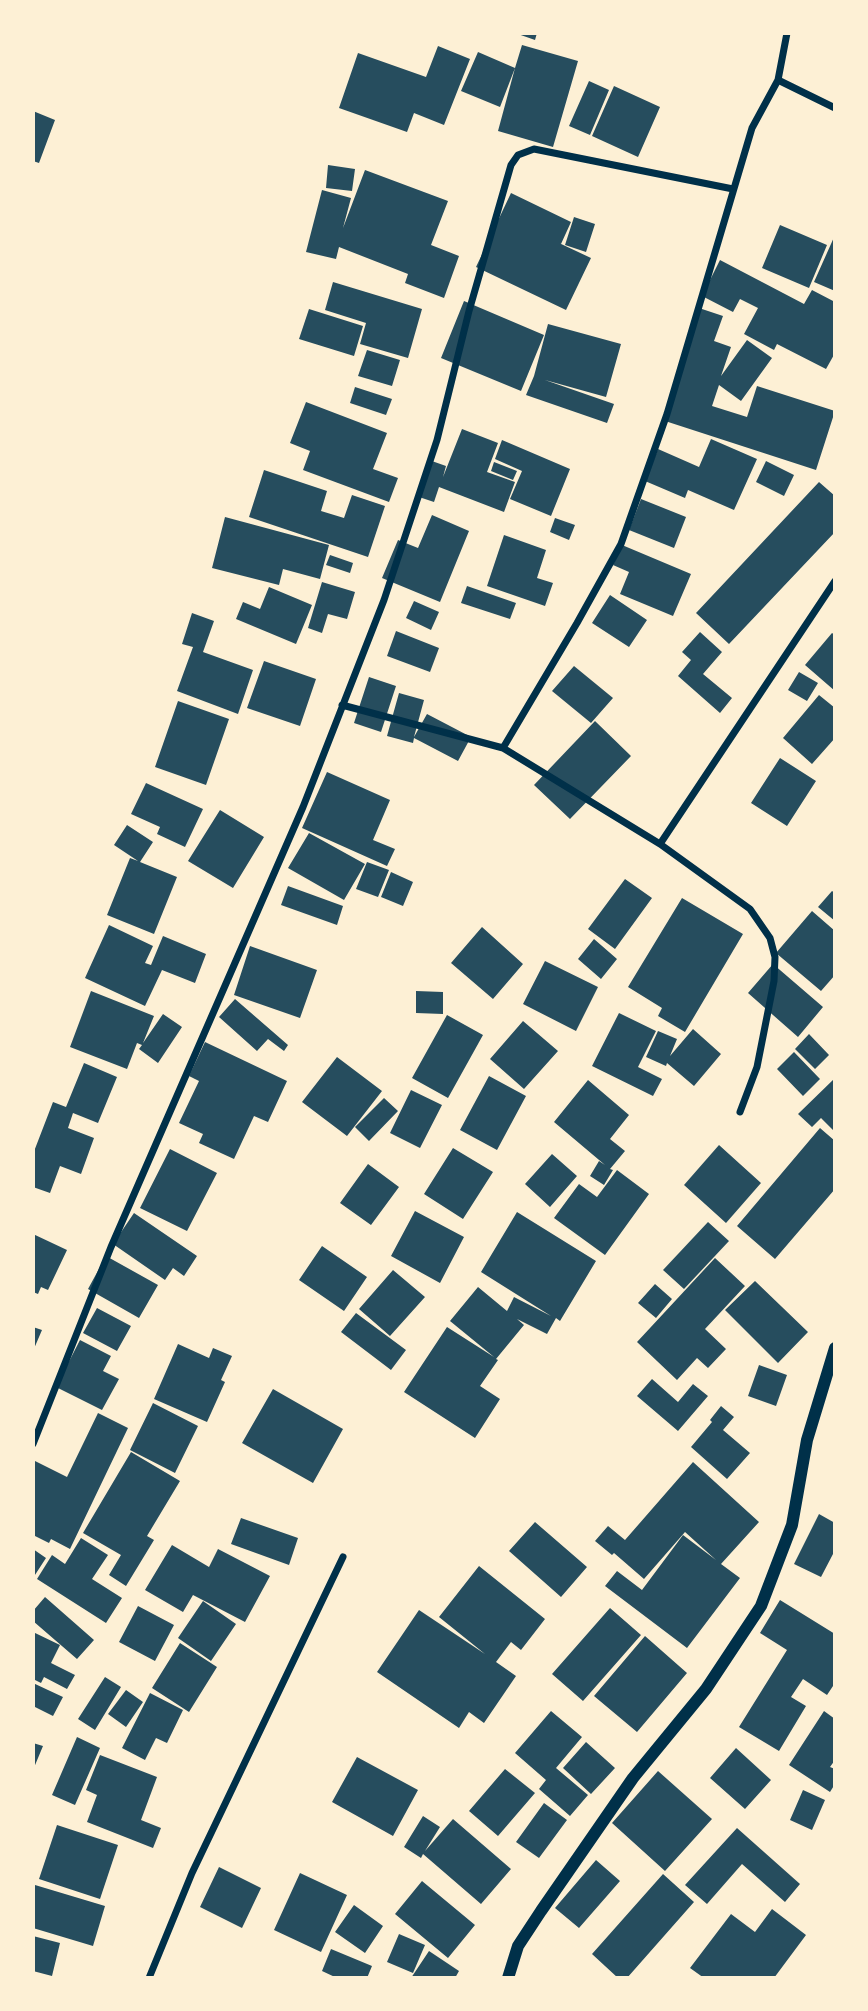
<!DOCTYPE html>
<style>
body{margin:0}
#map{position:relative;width:868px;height:2011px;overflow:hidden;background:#fdf0d5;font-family:"Alegreya Sans",sans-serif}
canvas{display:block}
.frame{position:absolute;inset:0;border:35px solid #fdf0d5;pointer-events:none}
</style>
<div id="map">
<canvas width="868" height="2011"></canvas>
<div class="frame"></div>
</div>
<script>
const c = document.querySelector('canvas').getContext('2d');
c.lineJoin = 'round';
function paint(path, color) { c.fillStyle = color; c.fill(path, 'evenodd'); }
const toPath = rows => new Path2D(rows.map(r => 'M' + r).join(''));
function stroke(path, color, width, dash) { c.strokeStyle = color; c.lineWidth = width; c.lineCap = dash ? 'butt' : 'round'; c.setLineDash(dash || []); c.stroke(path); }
paint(toPath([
 [515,33,537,33,535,40],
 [522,45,578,61,553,147,498,131,515,68,500,107,461,91,478,52,515,68],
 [438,46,470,59,444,125,414,113,407,132,339,108,358,53,426,77],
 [589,81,609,90,590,135,569,126],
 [614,86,660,107,638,157,592,136],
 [33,111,55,120,39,163,33,161],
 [328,165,355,169,352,191,326,188],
 [365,170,448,201,431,245,459,256,444,298,405,283,408,274,339,247,336,259,306,252,322,190,351,198,343,228],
 [511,193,571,222,561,244,559,243,591,258,566,310,476,267],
 [574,217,595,224,586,252,565,245],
 [780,225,827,245,809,288,762,268],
 [835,235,835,291,814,282],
 [720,260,804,304,812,290,835,302,835,353,826,369,777,344,774,350,744,334,758,308,740,299,733,312,702,296],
 [333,282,422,309,408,358,360,344,366,323,325,310],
 [464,301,544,335,521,391,441,358],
 [699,308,723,316,714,341,731,347,721,376,747,340,772,358,741,401,719,385,712,406,747,417,757,386,835,411,816,470,662,420],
 [309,309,363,326,354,356,299,339],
 [548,324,621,344,606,397,545,380,614,404,607,423,526,395,534,376],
 [367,350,400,360,392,386,358,376],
 [355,387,392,399,386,415,350,403],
 [306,402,387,433,373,469,398,478,389,502,303,470,310,451,290,443],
 [462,429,498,443,487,472,515,482,504,512,439,487,434,502,416,496,429,460,446,466,443,477],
 [711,439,757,459,734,510,688,490,685,498,645,481,658,449,699,467],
 [502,440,570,469,551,516,510,499,522,471,495,459],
 [766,461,794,475,784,496,756,482],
 [494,462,517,471,513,480,491,471],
 [264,470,327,491,321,511,344,518,352,495,385,506,368,557,249,517],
 [819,482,835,496,835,532,729,644,696,613],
 [641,499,686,517,674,548,629,530],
 [432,515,469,531,440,602,382,578,398,540,418,548],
 [225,517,329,545,320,579,283,569,279,585,212,568],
 [555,518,575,525,569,540,550,532],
 [504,535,546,550,537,578,553,583,545,606,487,586],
 [622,545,691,574,673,616,620,594,629,572,613,565],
 [330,555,353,563,350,573,326,565],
 [322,582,355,592,347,619,328,614,322,633,308,628],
 [467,586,516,603,510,619,461,603],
 [269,587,312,605,296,644,236,619,243,602,260,609],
 [610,595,647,620,629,647,592,623],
 [414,601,439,612,431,630,406,618],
 [192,613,214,621,203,652,253,670,238,714,177,691,193,647,182,644],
 [396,631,439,648,430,672,387,656],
 [700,632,722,652,703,674,732,698,720,713,678,676,691,660,682,652],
 [832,633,835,635,835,691,805,665],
 [264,661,316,679,300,726,247,708],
 [574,666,613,698,591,723,552,691],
 [799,672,818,683,807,701,788,690],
 [369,677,396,686,381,732,354,723],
 [399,693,424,700,414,737,427,714,471,737,458,761,414,738,413,743,387,736],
 [819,695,835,708,835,738,812,764,783,738],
 [178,701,229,719,206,785,155,767],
 [595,721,631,756,570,819,534,785],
 [780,758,816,781,787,826,751,803],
 [327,772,390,800,373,840,395,849,387,866,302,828],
 [146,783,203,809,185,847,157,834,160,827,131,814],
 [220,810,264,837,233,888,188,861],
 [127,825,153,842,140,862,177,877,154,934,107,915,130,858,138,861,114,845],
 [309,833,365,864,344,900,288,868],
 [367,862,389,870,378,897,356,889],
 [391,872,413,882,403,906,381,897],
 [625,879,652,898,615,949,588,929],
 [288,886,343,906,337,925,281,905],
 [832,891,835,893,835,921,818,907],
 [682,898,743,934,685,1032,658,1016,662,1008,628,987],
 [812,911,835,931,835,975,821,991,776,953],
 [109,925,153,946,145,963,151,965,163,936,206,954,195,983,162,970,145,1006,85,978],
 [482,927,523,964,493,999,451,963],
 [594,939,617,959,601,979,578,959],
 [250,946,317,970,300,1018,234,995],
 [545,961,598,987,576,1031,523,1004],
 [773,964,823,1007,798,1037,748,993],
 [91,991,154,1016,143,1043,163,1014,182,1027,158,1063,139,1049,142,1045,137,1043,127,1069,70,1047],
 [416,991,443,992,443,1014,416,1013],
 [235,999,288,1045,284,1051,268,1039,257,1051,219,1017],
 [619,1013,656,1031,638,1067,662,1079,653,1096,592,1066],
 [447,1015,483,1035,448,1098,412,1078],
 [523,1021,558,1051,524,1089,490,1059],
 [693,1029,721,1054,694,1086,667,1063,666,1066,646,1057,658,1031,677,1039,670,1056],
 [809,1034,829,1055,815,1069,795,1049],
 [205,1042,287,1081,268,1122,254,1116,234,1159,199,1143,203,1134,179,1123,199,1081,189,1076],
 [794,1052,820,1079,803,1096,777,1069],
 [337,1057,382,1091,347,1136,302,1102],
 [84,1063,117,1077,98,1123,73,1113,68,1128,94,1138,81,1174,60,1166,50,1193,33,1187,33,1154,53,1102,66,1107],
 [489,1076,526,1096,497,1150,460,1130],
 [835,1078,835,1132,821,1118,812,1127,798,1114],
 [588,1080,629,1115,610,1139,625,1151,610,1169,613,1170,604,1185,590,1176,599,1161,605,1165,554,1122],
 [411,1090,442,1105,420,1148,390,1133],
 [384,1098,398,1111,369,1141,355,1127],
 [820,1128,835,1141,835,1189,775,1259,737,1226],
 [719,1145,761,1183,726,1223,684,1185],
 [453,1148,493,1172,463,1219,424,1194],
 [170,1149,217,1173,187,1231,140,1208],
 [552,1154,577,1176,550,1207,525,1184],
 [368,1164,399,1187,371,1225,340,1203],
 [617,1170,649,1194,605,1255,554,1218,579,1184,597,1197],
 [415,1211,464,1237,440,1283,391,1256],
 [517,1212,596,1261,560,1321,556,1318,547,1334,517,1319,524,1325,496,1359,498,1360,480,1386,500,1399,475,1438,404,1392,447,1327,494,1357,450,1321,478,1287,507,1311,514,1297,551,1316,481,1272],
 [134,1213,197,1256,184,1276,173,1268,165,1280,113,1244],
 [708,1222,729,1241,684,1289,663,1270],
 [33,1234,67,1250,48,1290,41,1287,38,1294,33,1292],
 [322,1246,367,1277,344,1311,299,1280],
 [106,1256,158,1285,139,1318,88,1289],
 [715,1258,745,1286,705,1329,726,1349,708,1368,697,1358,677,1380,637,1342],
 [393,1270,425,1297,390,1336,359,1309],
 [755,1281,808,1332,778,1363,725,1310],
 [655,1284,672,1299,656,1318,638,1303],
 [97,1308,131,1326,117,1351,83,1333],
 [356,1313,406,1350,391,1370,341,1332],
 [33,1327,42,1330,33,1351],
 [80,1340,111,1356,103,1371,119,1379,102,1410,56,1387],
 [178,1344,209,1358,213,1348,232,1356,221,1380,225,1382,207,1422,154,1399],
 [759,1365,787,1375,776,1406,748,1396],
 [652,1379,678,1402,693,1384,708,1396,678,1431,637,1396],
 [273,1389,343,1429,313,1483,242,1443],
 [153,1403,198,1426,175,1473,130,1450],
 [721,1406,734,1417,723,1430,750,1453,727,1479,691,1447,712,1422,710,1420],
 [98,1413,128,1428,70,1549,51,1539,49,1543,33,1535,33,1465,35,1461,67,1477],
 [131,1452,180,1481,147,1536,154,1540,126,1586,109,1575,121,1555,83,1533],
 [693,1462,759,1522,721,1564,740,1578,687,1648,605,1586,617,1571,642,1590,683,1535,716,1560,685,1532,644,1579,614,1553,612,1555,595,1541,608,1526,625,1540],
 [819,1514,835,1523,835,1556,833,1554,821,1577,794,1564],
 [241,1518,298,1538,289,1565,231,1544],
 [535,1522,587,1567,561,1597,509,1551],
 [81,1538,108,1555,92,1579,122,1598,106,1623,37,1579,52,1555,65,1564],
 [172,1545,209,1567,218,1549,270,1576,245,1622,193,1595,183,1612,145,1590],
 [33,1549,46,1558,33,1578],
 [479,1566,545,1619,521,1650,511,1642,496,1662,516,1676,484,1723,469,1712,459,1728,377,1672,419,1610,485,1654,439,1617],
 [45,1597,94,1640,77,1659,33,1621,33,1611],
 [780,1600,835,1634,835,1683,827,1695,803,1679,791,1697,806,1706,779,1751,739,1727,787,1650,760,1633],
 [203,1601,236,1624,211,1661,178,1638],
 [138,1606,174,1625,155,1661,119,1642],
 [610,1608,641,1635,583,1701,552,1674],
 [33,1632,60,1645,51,1663,75,1675,67,1689,44,1677,41,1683,33,1679],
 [645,1636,687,1673,637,1732,594,1696],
 [180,1643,217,1667,189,1712,152,1688],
 [105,1677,121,1687,95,1730,78,1719],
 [33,1683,63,1697,53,1716,33,1706],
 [126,1690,143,1702,126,1727,108,1714],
 [150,1693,183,1710,167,1743,156,1738,145,1760,122,1748],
 [551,1711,582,1737,556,1768,588,1795,570,1816,539,1789,546,1780,515,1753],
 [824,1711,835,1719,835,1760,830,1767,835,1769,835,1784,830,1792,789,1765],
 [77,1737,100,1748,75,1805,52,1795],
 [586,1742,615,1768,591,1794,563,1768],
 [33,1743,43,1746,33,1770],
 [736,1748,771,1780,745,1809,710,1778],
 [100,1755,157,1777,141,1820,161,1828,153,1848,87,1822,97,1795,86,1790],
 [357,1757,418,1790,393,1836,332,1802],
 [505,1769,535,1793,498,1836,469,1811],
 [658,1771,712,1819,665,1871,612,1823],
 [803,1790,825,1800,812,1830,790,1820],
 [544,1803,567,1820,539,1858,516,1842],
 [423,1816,440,1827,425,1851,453,1819,511,1869,481,1904,423,1854,421,1858,404,1847],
 [57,1825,118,1845,100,1899,39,1879],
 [737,1828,800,1884,785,1902,742,1864,707,1904,685,1885],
 [596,1860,620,1881,579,1928,555,1908],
 [219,1867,261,1888,242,1928,200,1907],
 [300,1873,347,1895,321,1952,274,1930],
 [663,1874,694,1902,627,1978,618,1978,592,1954],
 [422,1881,475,1925,448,1958,395,1914],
 [35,1885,105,1906,93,1946,33,1928],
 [354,1905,383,1926,365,1953,335,1932],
 [772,1909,806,1935,774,1978,704,1978,690,1968,731,1914,755,1932],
 [399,1934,425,1945,413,1973,387,1962],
 [33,1936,60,1943,52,1976,33,1971],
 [331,1949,372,1966,367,1978,337,1978,322,1971],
 [429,1951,459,1971,455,1978,411,1978]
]), '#264d5e');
stroke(toPath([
 [778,80,835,108],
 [342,705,503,748,577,623,621,544,667,414,752,128,778,80,787,33],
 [503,748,660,844,750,909,770,938,775,957,774,981,757,1067,740,1112],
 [660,844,835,581],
 [33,1444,111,1247,303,807,384,600,437,440,469,311,511,165,518,155,534,149,733,189],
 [149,1978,192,1873,343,1557]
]), '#003049', 7);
stroke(toPath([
 [508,1978,518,1946,541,1911,633,1778,706,1689,761,1606,792,1525,807,1440,835,1348]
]), '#003049', 12);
</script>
